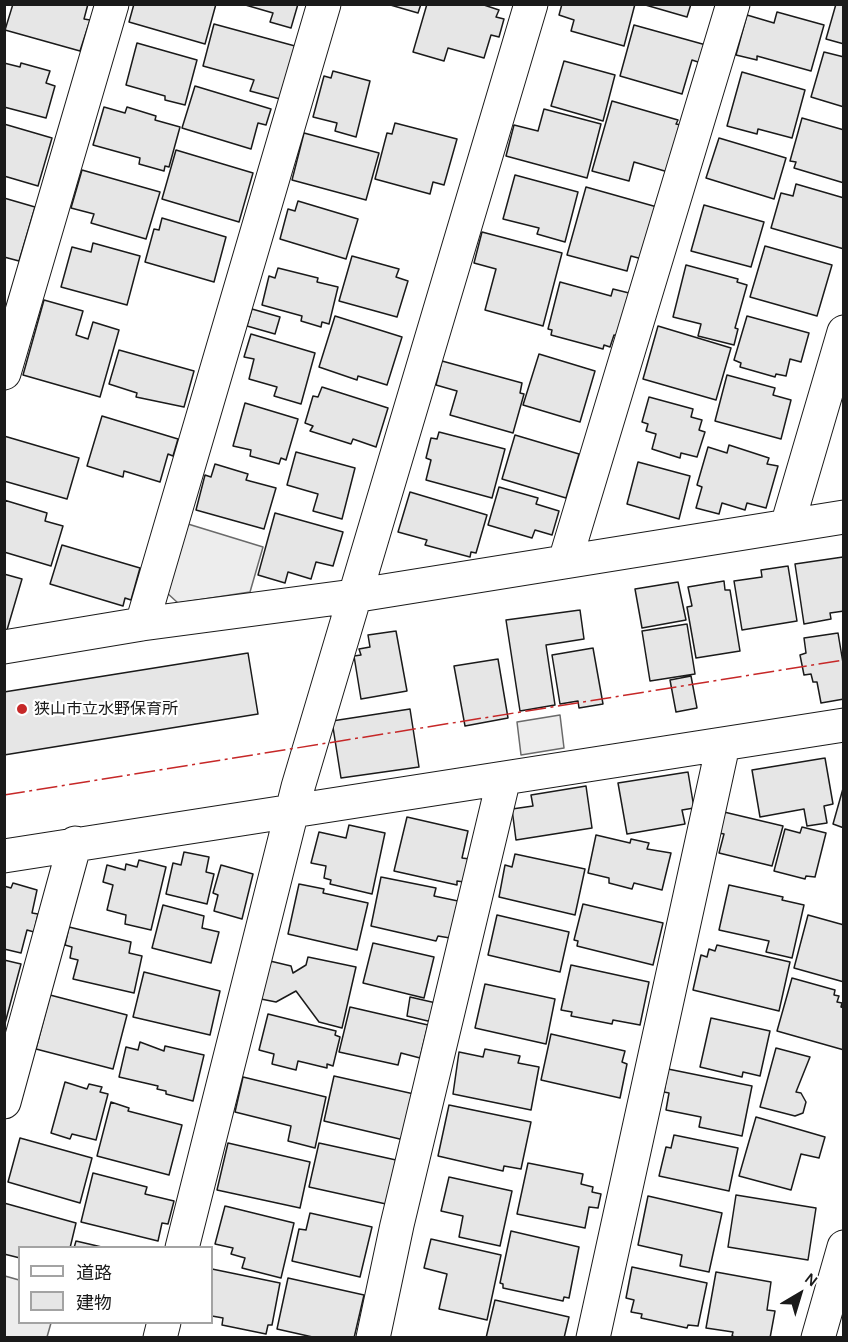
<!DOCTYPE html>
<meta charset="utf-8">
<style>
body{margin:0}
#map{position:relative;width:848px;height:1342px;overflow:hidden;background:#fff;font-family:Karla,"Noto Sans JP",sans-serif}
canvas{display:block}
.frame{position:absolute;inset:0;border:6px solid #1a1a1a;pointer-events:none}
.legend{position:absolute;left:18px;top:1246px;width:195px;height:78px;box-sizing:border-box;background:#fff;border:2px solid #a3a3a3;margin:0;padding:8px 10px;list-style:none;font-size:18px;color:#1a1a1a}
.legend li{display:flex;align-items:center;gap:12px;height:30px}
.legend b{width:30px;border:2px solid #a3a3a3}
.north{position:absolute;left:770px;top:1264px;width:60px;height:60px;-webkit-text-stroke:4px #fff;paint-order:stroke;rotate:38deg;font-size:16px;font-weight:700;line-height:24px;text-align:center;color:#1a1a1a}
.north::after{content:'';display:block;margin:auto;width:21px;height:27px;background:#1a1a1a;clip-path:polygon(50% 0,100% 100%,50% 72%,0 100%)}
</style>
<div id="map">
<canvas width="848" height="1342"></canvas>
<div class="frame"></div>
<ul class="legend">
<li><b style="height:8px;background:#fff"></b>道路</li>
<li><b style="height:16px;background:#e6e6e6"></b>建物</li>
</ul>
<div class="north">N</div>
</div>
<script>
const c = document.querySelector('canvas').getContext('2d');
c.lineJoin = 'round';
function paint(path, color) { c.fillStyle = color; c.fill(path, 'evenodd'); }
const toPath = rows => new Path2D(rows.map(r => 'M' + r).join(''));
function stroke(path, color, width, dash) { c.strokeStyle = color; c.lineWidth = width; c.lineCap = dash ? 'butt' : 'round'; c.setLineDash(dash || []); c.stroke(path); }
function write(font, color, halo, rows, align = 'center') {
  c.font = font + ' Karla,"Noto Sans JP",sans-serif'; c.lineWidth = 4.5; c.setLineDash([]); c.textBaseline = 'middle'; c.strokeStyle = halo; c.fillStyle = color; for (const [text, x, y, turn = 0] of rows) {
    c.save(); c.translate(x, y); c.rotate((+turn || 0) * Math.PI / 180); c.textAlign = isNaN(turn) ? turn : align; if (halo) c.strokeText(text, 0, 0); c.fillText(text, 0, 0); c.restore();
  }
}
const parking = toPath([
 [188,524,263,547,250,592,178,603,166,592,188,524],
 [560,715,564,748,521,755,517,722,560,715],
 [5,1276,19,1280,20,1322,51,1323,47,1337,5,1337,5,1276]
]);
paint(parking, '#ededed');
stroke(parking, '#6a6a6a', 1.5);
const building = toPath([
 [13,4,88,4,84,19,90,20,80,51,5,30,13,4],
 [134,4,216,4,205,44,129,22,134,4],
 [242,4,298,4,291,28,270,22,273,13,242,4],
 [387,4,421,4,418,13,387,4],
 [427,4,481,4,499,10,496,17,504,19,499,37,491,35,484,58,448,48,444,61,413,52,427,4],
 [562,4,635,4,624,46,571,31,574,20,559,15,562,4],
 [642,4,691,4,687,17,642,4],
 [836,4,844,4,844,44,826,39,836,4],
 [777,12,824,25,811,71,757,56,757,60,736,55,747,15,774,23,777,12],
 [214,24,295,46,280,99,250,91,254,80,203,66,214,24],
 [634,25,706,45,701,63,692,60,682,94,620,76,634,25],
 [137,43,197,60,185,105,165,100,165,96,126,85,137,43],
 [824,52,844,57,844,107,811,97,824,52],
 [564,61,615,75,603,121,551,106,564,61],
 [4,63,20,67,21,63,50,71,46,83,55,86,46,118,4,107,4,63],
 [333,71,370,81,356,137,335,131,337,123,313,117,324,76,331,78,333,71],
 [742,72,805,90,792,138,758,129,757,134,727,126,742,72],
 [195,86,271,109,266,125,258,123,251,149,182,128,195,86],
 [612,101,678,120,676,124,681,125,668,172,634,162,629,181,592,171,612,101],
 [104,107,125,113,127,107,156,116,155,120,180,127,169,167,165,166,164,171,139,164,140,158,93,145,104,107],
 [544,109,601,124,587,178,506,156,514,125,538,131,544,109],
 [802,118,844,130,844,183,794,168,796,162,790,161,802,118],
 [395,123,457,139,444,185,433,182,430,194,375,179,387,133,392,134,395,123],
 [4,124,52,138,38,186,4,176,4,124],
 [304,133,379,153,366,200,292,180,304,133],
 [719,138,786,158,774,199,706,178,719,138],
 [176,150,253,173,239,222,162,199,176,150],
 [82,170,160,192,146,239,91,223,94,214,71,208,82,170],
 [515,175,578,192,565,242,537,234,539,228,503,219,515,175],
 [796,184,844,198,844,249,771,228,781,193,793,196,796,184],
 [586,187,657,207,642,259,631,256,627,271,567,255,586,187],
 [4,198,35,207,19,261,4,257,4,198],
 [298,201,358,219,346,259,280,239,288,209,295,211,298,201],
 [704,205,764,222,751,267,691,251,704,205],
 [162,218,226,237,214,282,145,262,154,229,159,230,162,218],
 [482,232,562,253,543,326,485,310,496,269,474,263,482,232],
 [93,243,140,256,127,305,61,287,72,247,91,252,93,243],
 [765,246,832,265,817,316,750,297,765,246],
 [352,256,399,269,396,277,408,281,397,317,339,301,352,256],
 [686,265,738,279,737,282,747,285,735,328,738,329,734,345,698,336,701,324,673,317,686,265],
 [278,268,318,278,317,282,338,287,329,324,322,322,321,327,301,321,302,316,262,305,269,276,275,278,278,268],
 [560,282,611,296,613,289,629,293,617,336,614,335,610,347,604,345,603,349,551,335,552,330,548,329,560,282],
 [44,300,83,311,76,335,88,339,93,322,119,330,100,397,23,375,44,300],
 [252,309,280,317,275,334,247,326,252,309],
 [335,316,402,337,387,385,358,376,357,380,319,367,335,316],
 [747,316,809,333,801,362,790,359,786,376,776,374,775,377,740,367,741,363,734,360,747,316],
 [658,326,731,348,716,400,643,379,658,326],
 [251,334,315,353,301,404,274,396,277,387,249,379,254,359,244,357,251,334],
 [119,350,194,371,184,407,136,397,137,393,109,384,119,350],
 [539,354,595,371,580,422,523,405,539,354],
 [442,361,522,383,520,393,524,394,513,433,450,415,457,391,436,385,442,361],
 [727,375,775,388,773,395,791,400,781,439,715,421,727,375],
 [322,387,388,408,376,447,353,439,351,444,310,431,313,426,305,423,313,396,318,397,322,387],
 [649,397,693,409,691,417,702,420,699,430,705,432,697,457,681,453,680,458,652,449,656,434,646,431,648,424,642,422,649,397],
 [245,403,298,419,286,460,281,458,279,464,250,456,251,450,233,446,245,403],
 [102,416,178,439,173,456,168,454,160,482,124,471,123,477,87,466,102,416],
 [439,432,505,449,492,498,426,480,431,460,426,458,431,438,437,439,439,432],
 [515,435,579,454,566,498,502,479,515,435],
 [4,436,79,458,67,499,4,481,4,436],
 [729,445,769,458,767,464,778,466,766,508,747,503,745,510,722,503,719,514,696,508,702,487,697,485,708,447,727,453,729,445],
 [296,452,355,468,342,519,313,511,318,494,287,485,296,452],
 [638,462,690,476,679,519,627,504,638,462],
 [215,464,248,474,246,480,276,488,264,529,196,510,205,475,211,477,215,464],
 [499,487,538,498,536,504,559,511,552,535,535,530,532,538,488,525,499,487],
 [410,492,487,515,476,553,471,552,470,557,425,545,427,540,398,532,410,492],
 [4,500,47,513,45,521,63,526,51,566,4,552,4,500],
 [275,513,343,532,333,566,316,562,311,579,288,572,285,583,258,575,275,513],
 [62,545,140,568,131,600,125,598,123,606,50,584,62,545],
 [843,557,844,611,830,613,831,619,804,624,795,564,843,557],
 [788,566,797,621,742,630,734,581,762,577,761,570,788,566],
 [4,574,22,579,7,630,4,630,4,574],
 [724,581,725,590,730,590,740,651,696,658,687,607,692,606,688,587,724,581],
 [678,582,686,620,642,628,635,589,678,582],
 [580,610,584,639,546,645,555,705,520,711,506,620,580,610],
 [687,624,695,674,650,681,642,631,687,624],
 [396,631,407,691,361,699,354,656,361,655,359,649,370,647,368,635,396,631],
 [838,633,844,669,844,699,821,703,817,682,813,682,811,674,804,675,800,655,806,653,804,638,838,633],
 [593,648,603,704,579,708,578,701,560,704,552,655,593,648],
 [248,653,258,714,4,755,4,692,248,653],
 [498,659,508,718,465,726,454,666,498,659],
 [691,676,697,708,676,712,670,680,691,676],
 [410,709,419,767,341,778,332,721,410,709],
 [825,758,833,804,824,806,827,823,807,826,804,809,760,817,752,770,825,758],
 [688,772,694,808,682,810,685,824,627,834,618,783,688,772],
 [844,785,844,828,833,824,844,785],
 [586,786,592,828,516,840,512,809,533,806,531,795,586,786],
 [724,812,783,826,772,866,719,853,724,834,719,833,724,812],
 [407,817,468,831,462,858,470,859,464,882,457,881,457,885,394,871,407,817],
 [349,825,385,833,372,894,330,884,331,880,324,878,326,866,311,863,319,832,346,838,349,825],
 [802,827,826,833,815,877,806,876,805,879,774,871,785,829,800,833,802,827],
 [596,835,630,843,631,839,649,843,647,849,671,853,662,890,634,883,632,889,609,883,609,878,588,873,596,835],
 [184,852,209,857,206,872,214,874,207,904,166,894,173,863,181,865,184,852],
 [515,854,585,869,575,915,499,897,505,865,512,867,515,854],
 [139,860,166,867,151,930,125,924,126,915,107,910,113,885,103,882,107,865,125,870,126,864,137,867,139,860],
 [221,865,253,874,242,919,214,911,218,895,213,893,221,865],
 [381,877,436,888,434,896,458,901,450,938,438,936,436,941,371,926,381,877],
 [13,883,37,890,32,913,38,914,34,932,27,930,21,953,4,949,4,886,11,888,13,883],
 [299,884,324,889,323,893,368,903,357,950,288,934,299,884],
 [729,885,783,897,782,900,804,905,792,958,766,952,769,941,719,930,729,885],
 [583,904,663,923,653,965,577,946,578,941,574,940,583,904],
 [163,905,204,916,202,928,219,932,211,963,152,948,163,905],
 [497,915,569,932,560,972,488,955,497,915],
 [808,915,844,925,844,982,794,968,808,915],
 [69,927,131,942,129,953,142,956,134,993,73,979,78,960,70,958,72,947,65,945,69,927],
 [373,943,434,957,424,998,363,983,373,943],
 [717,945,790,962,779,1011,693,990,701,955,707,957,709,949,715,951,717,945],
 [308,957,356,967,342,1028,319,1022,296,991,276,1002,261,999,270,961,291,966,293,973,306,965,308,957],
 [4,960,21,964,4,1027,4,960],
 [571,965,649,982,640,1025,613,1020,612,1024,571,1016,572,1012,561,1010,571,965],
 [144,972,220,991,210,1035,133,1017,144,972],
 [792,978,835,990,834,995,839,996,837,1002,842,1003,841,1007,844,1008,844,1050,777,1031,792,978],
 [485,984,555,999,546,1044,475,1028,485,984],
 [50,995,127,1015,113,1069,36,1049,50,995],
 [410,997,436,1003,432,1022,407,1016,410,997],
 [350,1007,428,1025,420,1058,401,1053,398,1065,339,1052,350,1007],
 [268,1014,336,1031,335,1035,340,1037,333,1066,327,1064,327,1068,298,1061,296,1070,272,1064,274,1054,259,1050,268,1014],
 [711,1018,770,1031,760,1076,743,1072,742,1077,700,1067,711,1018],
 [551,1034,625,1051,622,1062,627,1064,620,1098,541,1080,551,1034],
 [140,1042,164,1051,165,1046,204,1055,193,1101,166,1094,166,1091,157,1089,158,1086,119,1077,126,1047,138,1050,140,1042],
 [776,1048,810,1057,796,1092,801,1093,806,1102,803,1113,795,1116,760,1107,776,1048],
 [485,1049,520,1056,518,1063,539,1067,531,1110,453,1094,459,1052,483,1057,485,1049],
 [668,1069,752,1086,742,1136,699,1127,701,1117,666,1110,669,1093,664,1092,668,1069],
 [334,1076,414,1094,404,1140,324,1121,334,1076],
 [243,1077,326,1097,315,1148,288,1141,291,1126,235,1112,243,1077],
 [65,1082,87,1089,89,1084,102,1087,100,1092,108,1094,96,1140,72,1134,70,1139,51,1133,65,1082],
 [111,1102,129,1108,128,1111,182,1125,169,1175,97,1156,111,1102],
 [449,1105,531,1122,521,1169,504,1166,503,1171,438,1156,449,1105],
 [756,1117,825,1137,819,1158,801,1154,791,1190,739,1176,756,1117],
 [674,1135,738,1148,729,1191,659,1176,666,1147,671,1148,674,1135],
 [20,1138,92,1158,80,1203,8,1182,20,1138],
 [228,1143,310,1162,300,1208,217,1190,228,1143],
 [319,1143,396,1160,386,1204,309,1187,319,1143],
 [528,1163,583,1174,581,1184,593,1187,592,1192,601,1194,598,1208,589,1207,585,1228,517,1214,528,1163],
 [93,1173,147,1187,145,1194,174,1201,168,1224,162,1223,158,1241,81,1222,93,1173],
 [449,1177,512,1191,500,1246,459,1237,463,1216,441,1211,449,1177],
 [736,1195,816,1208,808,1260,728,1247,736,1195],
 [648,1196,722,1213,709,1272,680,1266,682,1255,638,1245,648,1196],
 [4,1203,76,1223,70,1248,20,1248,20,1258,4,1254,4,1203],
 [225,1206,294,1223,281,1278,242,1268,245,1258,231,1254,233,1248,215,1244,225,1206],
 [310,1213,372,1227,360,1277,292,1261,299,1229,306,1230,310,1213],
 [511,1231,579,1247,569,1298,564,1297,563,1301,503,1288,503,1284,500,1283,511,1231],
 [431,1239,501,1255,487,1320,439,1309,447,1274,424,1268,431,1239],
 [76,1241,106,1248,74,1248,76,1241],
 [632,1267,707,1283,698,1326,688,1325,687,1328,641,1318,642,1314,631,1312,634,1300,626,1298,632,1267],
 [212,1269,280,1283,272,1325,268,1325,266,1334,222,1325,223,1318,212,1316,212,1269],
 [716,1272,771,1282,767,1310,775,1311,770,1338,738,1338,732,1336,733,1332,706,1328,716,1272],
 [288,1278,364,1295,354,1338,317,1338,277,1329,288,1278],
 [495,1300,569,1317,564,1338,486,1338,495,1300]
]);
paint(building, '#e6e6e6');
stroke(building, '#1a1a1a', 1.5);
const minor = toPath([
 [4,373,112,4],
 [787,526,844,332],
 [565,561,733,4],
 [142,624,324,4],
 [4,647,142,624,353,596,844,517],
 [4,856,844,725],
 [4,1102,75,843],
 [182,1248,298,787,531,4],
 [160,1338,164,1322],
 [373,1338,397,1225,504,778],
 [593,1338,723,745],
 [818,1338,844,1247]
]);
stroke(minor, '#1a1a1a', 35);
stroke(minor, '#fff', 33);
stroke(toPath([
 [4,795,844,660]
]), '#c62828', 1.5, [21, 4.5, 3, 4.5]);
for (const [x, y, r, color] of [
 [22,709,6,"#c62828"]
]) { const dot = new Path2D(); dot.arc(x, y, r, 0, 2 * Math.PI); c.fillStyle = color; c.fill(dot); stroke(dot, '#fff', 2); }
write('16px', '#1a1a1a', '#fff', [
 ["狭山市立水野保育所",34,709]
], 'left');
</script>
